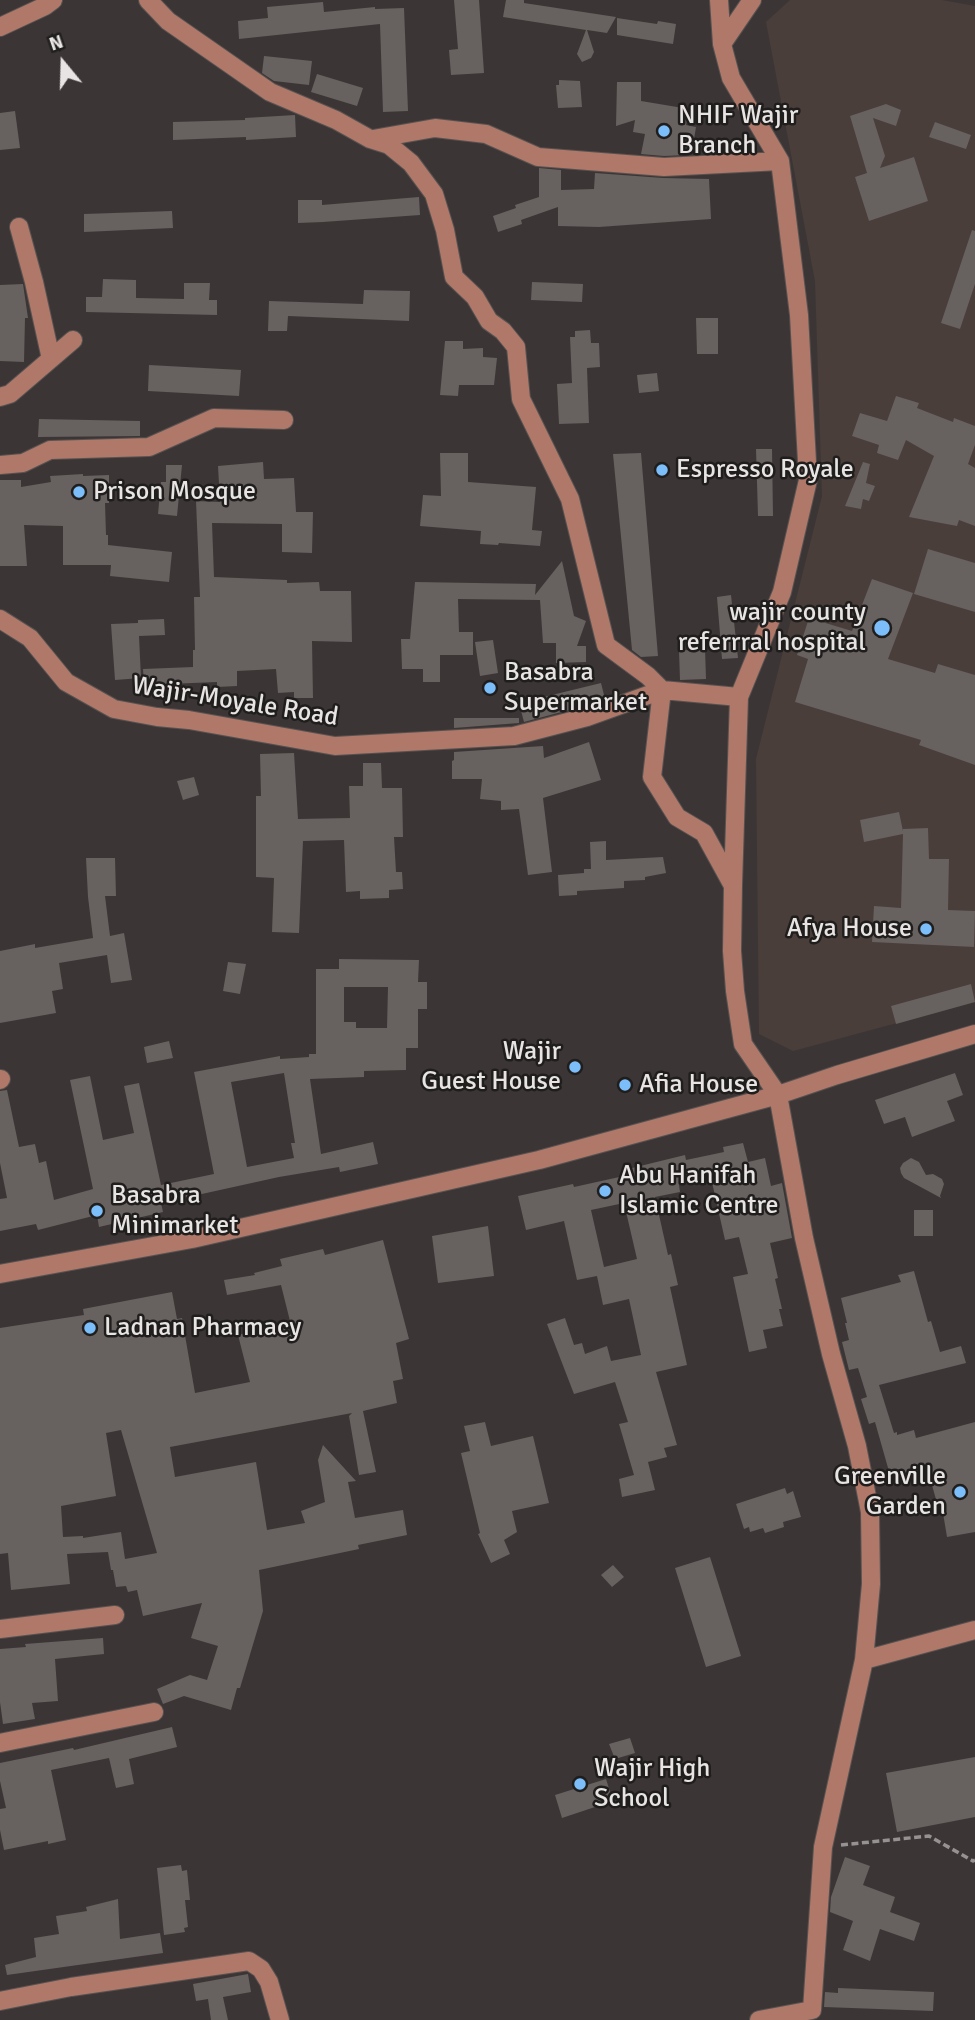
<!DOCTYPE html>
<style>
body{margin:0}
#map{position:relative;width:975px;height:2020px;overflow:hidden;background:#3b3635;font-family:Signika,sans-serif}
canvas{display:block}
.north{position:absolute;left:28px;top:28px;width:70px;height:70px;-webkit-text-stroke:5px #201e1d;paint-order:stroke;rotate:341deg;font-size:19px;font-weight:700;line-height:28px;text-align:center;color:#e7e4e3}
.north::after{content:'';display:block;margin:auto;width:24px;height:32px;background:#e7e4e3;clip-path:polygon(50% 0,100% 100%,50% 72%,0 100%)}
</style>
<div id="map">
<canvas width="975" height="2020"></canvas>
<div class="north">N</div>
</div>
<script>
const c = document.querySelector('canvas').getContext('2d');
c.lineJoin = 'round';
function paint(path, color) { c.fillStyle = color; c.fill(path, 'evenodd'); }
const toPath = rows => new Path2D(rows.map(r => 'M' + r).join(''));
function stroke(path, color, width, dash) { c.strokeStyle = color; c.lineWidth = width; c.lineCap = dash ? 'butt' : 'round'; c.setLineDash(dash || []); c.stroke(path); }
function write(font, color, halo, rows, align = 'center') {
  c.font = font + ' Signika,sans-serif'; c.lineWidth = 5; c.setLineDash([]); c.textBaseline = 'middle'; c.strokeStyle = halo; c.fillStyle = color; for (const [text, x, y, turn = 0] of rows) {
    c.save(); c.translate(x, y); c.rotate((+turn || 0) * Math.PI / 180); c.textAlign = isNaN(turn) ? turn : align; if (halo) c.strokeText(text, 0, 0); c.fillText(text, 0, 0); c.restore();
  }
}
paint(toPath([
 [790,0,942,0,975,6,975,1002,793,1051,759,1034,756,759,822,496,815,281,766,22]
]), '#493e3a');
paint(toPath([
 [454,0,479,0,484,73,451,75,449,50,458,49],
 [506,0,524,0,524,3,616,17,607,33,587,30,594,52,591,58,582,62,577,54,586,30,503,17],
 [323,2,324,12,375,7,375,9,404,8,408,111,383,112,380,24,239,39,238,21,268,18,267,7],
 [617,18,657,24,658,21,676,24,673,44,617,35],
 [264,56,312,61,309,85,274,81,262,73],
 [317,74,363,88,357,106,311,92],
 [559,80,580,81,582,107,558,108,556,85,559,85],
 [617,82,641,82,641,101,689,109,686,125,696,127,693,145,687,144,685,155,664,156,641,154,645,134,633,132,635,120,616,126],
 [886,104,901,110,896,126,873,118,885,156,880,168,914,157,928,201,869,221,855,177,867,173,850,116],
 [15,111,20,148,0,150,0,113],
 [295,115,296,137,246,140,246,137,173,140,173,122,245,120,245,118],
 [935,122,971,135,966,149,929,137],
 [539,168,561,170,561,190,594,189,595,173,663,178,709,179,711,219,599,227,558,226,558,207,521,220,522,224,498,232,493,216,516,208,515,205,539,197],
 [419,197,420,215,323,222,298,223,298,200,322,200,322,205],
 [172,211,173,228,84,232,84,214],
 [972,230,975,231,975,284,960,329,941,323],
 [103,279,136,280,136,298,184,299,184,283,210,283,209,300,217,300,217,315,86,312,86,297,102,297],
 [532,282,583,284,582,302,531,300],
 [23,284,28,318,25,318,24,362,0,361,0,285],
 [364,290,410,291,409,321,288,316,287,331,268,331,269,301,363,304],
 [696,318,718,318,718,354,697,354],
 [590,330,591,343,599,343,600,367,587,368,589,423,559,424,557,384,572,383,570,337,575,337,575,331],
 [445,341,463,341,463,349,483,348,483,357,497,358,494,385,459,385,458,396,440,395],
 [149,365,241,370,239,396,148,391],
 [657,373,659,391,639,393,637,375],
 [896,396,919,403,917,408,953,422,954,418,975,426,975,445,968,464,975,468,975,526,959,520,957,526,909,517,934,456,906,440,898,460,877,453,879,445,852,436,860,413,887,421],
 [39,419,140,421,140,436,38,437],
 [756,449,772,449,773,516,758,516],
 [440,453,468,453,468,482,536,487,532,530,542,531,540,546,499,543,498,545,480,544,481,531,420,526,423,495,441,496],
 [641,453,658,656,641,657,632,650,613,454],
 [263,462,264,479,294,478,296,512,313,512,312,553,282,552,282,524,212,523,214,577,287,580,287,583,319,582,320,591,351,591,352,642,312,641,313,698,294,698,294,692,278,693,276,669,237,671,237,686,217,687,217,682,144,685,143,669,193,667,193,650,195,650,194,597,200,597,196,501,220,502,218,466],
 [863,462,870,464,866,483,875,486,869,501,863,499,861,509,845,506],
 [166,465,182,465,177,516,158,514,161,482,166,482],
 [83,474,83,476,109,475,109,503,105,503,106,535,108,535,108,545,172,552,169,582,110,576,111,565,63,565,63,526,24,525,27,566,0,566,0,480,21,480,21,487,51,482,50,476],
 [928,549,975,563,975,612,914,594],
 [562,561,574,616,586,621,577,646,586,646,586,662,556,663,556,643,543,643,540,600,458,599,459,632,473,632,473,655,440,655,440,682,423,682,423,669,402,669,401,639,410,639,415,582,536,584,535,595],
 [872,579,913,593,888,659,935,673,938,664,975,675,975,765,919,745,921,740,795,702,808,659,797,655,809,618,852,631],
 [731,595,738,658,722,659,717,597],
 [164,619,165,635,139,636,141,678,115,680,111,624,138,623,138,620],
 [493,640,498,673,480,676,475,642],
 [705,648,706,679,680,680,679,651],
 [601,683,605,699,584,706,524,722,519,703],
 [454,718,519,718,519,723,454,728],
 [589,742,601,780,543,798,552,872,528,875,519,809,501,810,501,801,480,799,482,779,452,779,452,761,454,760,454,752,543,746,544,758],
 [294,753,298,819,350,818,349,786,363,786,363,763,381,763,382,788,402,788,403,837,394,837,396,872,402,872,403,889,389,890,389,898,360,899,360,891,346,892,344,840,303,841,299,933,272,932,274,878,256,877,256,796,261,796,260,754],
 [194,777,199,795,183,800,177,781],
 [899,812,903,831,903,829,928,828,929,859,949,859,948,910,975,911,974,947,872,942,874,906,901,908,903,834,864,842,860,820],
 [606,841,606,860,663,857,666,873,645,877,645,880,624,881,624,888,577,891,577,895,559,896,558,875,584,873,584,869,591,869,590,842],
 [86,858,115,858,116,896,105,896,110,936,124,933,132,980,111,983,107,955,59,963,63,989,52,991,56,1013,0,1023,0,951,35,944,35,948,93,938,88,897],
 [339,959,419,960,418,982,427,982,427,1009,418,1009,418,1048,406,1048,406,1070,364,1071,364,1077,310,1079,321,1154,373,1142,378,1164,340,1172,339,1167,279,1177,161,1203,163,1212,99,1227,97,1215,38,1230,36,1224,0,1231,0,1199,7,1198,0,1163,0,1091,7,1090,19,1147,35,1144,39,1163,46,1161,54,1200,93,1189,70,1080,90,1076,103,1140,134,1133,124,1086,139,1083,161,1185,214,1174,194,1072,280,1056,280,1059,309,1057,309,1054,316,1054,316,969,339,969],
 [344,987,388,987,387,1028,356,1028,356,1022,344,1022],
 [284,1073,295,1143,291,1143,294,1158,247,1167,231,1082],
 [228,962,246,964,240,994,223,991],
 [971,984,975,1002,896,1024,891,1006],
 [169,1041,173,1058,147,1063,144,1047],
 [955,1073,963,1095,947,1101,955,1121,912,1137,905,1117,884,1124,875,1100],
 [743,1143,748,1162,765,1158,771,1186,782,1183,792,1238,770,1243,778,1278,775,1279,782,1309,779,1309,783,1326,763,1330,767,1348,749,1352,733,1277,748,1274,739,1237,725,1240,711,1178,679,1185,680,1192,655,1197,668,1255,671,1254,678,1285,670,1287,687,1365,656,1372,677,1445,664,1448,667,1457,648,1462,655,1490,622,1497,619,1479,634,1475,619,1424,628,1422,615,1382,574,1394,547,1324,565,1318,574,1345,582,1343,585,1354,607,1346,611,1361,641,1355,629,1299,603,1305,597,1276,577,1280,564,1221,526,1230,518,1196,573,1184,574,1187,633,1174,632,1168,685,1155,686,1160,724,1152,723,1147],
 [624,1203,637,1259,604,1267,591,1210],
 [911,1158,919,1162,926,1175,933,1174,942,1179,944,1184,940,1196,941,1198,904,1178,901,1173,900,1168,903,1163],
 [914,1210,933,1210,933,1236,914,1236],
 [488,1226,494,1276,438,1283,432,1236],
 [383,1240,409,1339,396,1343,403,1379,393,1381,397,1403,363,1411,376,1472,359,1475,349,1416,352,1413,170,1447,175,1477,256,1462,267,1530,305,1523,301,1511,325,1502,318,1460,323,1445,356,1481,348,1482,355,1518,403,1510,407,1535,358,1545,359,1549,259,1570,263,1611,240,1688,237,1688,231,1710,184,1696,163,1704,157,1689,190,1675,207,1680,218,1646,191,1638,202,1603,143,1616,137,1590,128,1592,126,1586,116,1587,113,1570,111,1570,108,1552,67,1554,70,1584,11,1590,8,1553,0,1554,0,1328,84,1315,83,1309,172,1292,177,1319,182,1318,195,1393,250,1382,238,1335,290,1321,281,1285,227,1295,224,1280,255,1275,254,1273,282,1266,280,1259,323,1249,325,1255],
 [121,1430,157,1553,125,1559,121,1532,83,1538,83,1536,63,1537,61,1506,116,1496,106,1433],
 [914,1271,928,1322,931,1321,940,1352,961,1346,966,1363,879,1385,894,1433,897,1432,897,1435,914,1430,916,1438,975,1422,975,1532,947,1537,941,1501,937,1503,928,1471,892,1482,875,1422,869,1424,861,1399,867,1397,858,1368,849,1370,842,1342,849,1340,845,1323,847,1323,841,1298,901,1282,898,1275],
 [485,1422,491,1446,533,1436,549,1503,512,1511,517,1532,504,1540,510,1554,491,1563,478,1534,480,1533,461,1453,470,1451,464,1426],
 [785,1488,787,1494,793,1491,801,1517,783,1522,784,1527,765,1533,763,1528,750,1532,749,1527,744,1529,736,1504],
 [710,1557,741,1656,706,1667,675,1568],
 [613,1565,624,1577,612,1587,601,1575],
 [103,1638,104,1654,55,1659,58,1701,32,1703,35,1719,3,1724,0,1702,0,1649,26,1647,25,1644],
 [172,1727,177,1747,129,1759,134,1784,116,1788,109,1758,51,1770,66,1840,48,1844,48,1841,4,1850,0,1830,0,1809,6,1808,0,1781,0,1763,73,1748,74,1750],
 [630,1738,635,1753,615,1759,609,1744],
 [975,1757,975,1817,897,1832,886,1773],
 [606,1779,613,1801,562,1818,555,1795],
 [845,1857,870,1866,863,1885,895,1897,890,1912,920,1923,914,1941,880,1929,870,1961,843,1950,853,1921,830,1912,831,1897],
 [181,1865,182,1871,187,1870,190,1900,185,1900,188,1927,184,1928,185,1932,164,1935,157,1868],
 [118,1899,120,1939,160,1933,163,1953,7,1975,5,1965,36,1957,34,1938,59,1934,56,1916,87,1911,86,1907],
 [248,1974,251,1992,223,1997,228,2020,211,2020,208,1999,196,2001,193,1984],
 [838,1988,934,1992,933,2011,824,2007,825,1992,838,1993]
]), '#676160');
const minor = toPath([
 [148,0,168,21,270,92,336,120,370,139,389,145,411,163,434,194,445,230,454,277,475,297,489,321,503,331,516,347,521,399,570,499,606,645,648,676,662,690,652,777,677,817,704,833,732,884],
 [719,0,722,44,731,78,780,161,799,315,808,480,782,592,739,697,733,885,732,951,735,991,743,1044,778,1095,804,1238,831,1354,857,1446,870,1512,871,1584,864,1660,823,1847,812,2010,759,2020],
 [0,27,45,6,53,0],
 [722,44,752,0],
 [373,139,435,128,486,134,538,157,664,167,780,161],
 [19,227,34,282,51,359],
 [0,397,10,394,73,340],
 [0,465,23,463,50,450,149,447,214,418,284,420],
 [0,619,30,638,66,682,114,709,157,717,189,720,335,746,514,736,587,717,662,690,739,697],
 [0,1080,1,1079],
 [0,1274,192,1239,539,1160,778,1095,837,1075,975,1034],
 [0,1629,115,1615],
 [864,1660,975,1630],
 [0,1743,154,1712],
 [0,2001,71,1987,249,1961,261,1969,269,1982,280,2020]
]);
stroke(minor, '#575251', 20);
stroke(toPath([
 [841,1845,929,1836,973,1861,975,1860]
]), '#969291', 3.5, [7, 3.5]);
stroke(minor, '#af7869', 18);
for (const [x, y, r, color] of [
 [664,131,7,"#7cbef9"],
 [662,470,7,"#7cbef9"],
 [79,492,7,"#7cbef9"],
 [882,628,9,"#7cbef9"],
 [490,688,7,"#7cbef9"],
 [926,929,7,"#7cbef9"],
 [575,1067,7,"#7cbef9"],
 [625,1085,7,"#7cbef9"],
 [605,1191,7,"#7cbef9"],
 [97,1211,7,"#7cbef9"],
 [90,1328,7,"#7cbef9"],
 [960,1492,7,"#7cbef9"],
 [580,1784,7,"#7cbef9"]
]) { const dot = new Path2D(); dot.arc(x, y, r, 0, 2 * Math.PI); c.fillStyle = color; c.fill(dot); stroke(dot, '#201e1d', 2.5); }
write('26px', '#e7e4e3', '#201e1d', [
 ["NHIF Wajir",678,116],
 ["Branch",678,146],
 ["Espresso Royale",676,470],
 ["Prison Mosque",93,492],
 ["wajir county",866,613,"right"],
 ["referrral hospital",866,643,"right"],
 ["Basabra",504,673],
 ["Supermarket",504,703],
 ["Afya House",912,929,"right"],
 ["Wajir",561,1052,"right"],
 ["Guest House",561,1082,"right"],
 ["Afia House",639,1085],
 ["Abu Hanifah",619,1176],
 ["Islamic Centre",619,1206],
 ["Basabra",111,1196],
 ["Minimarket",111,1226],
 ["Ladnan Pharmacy",104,1328],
 ["Greenville",946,1477,"right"],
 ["Garden",946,1507,"right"],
 ["Wajir High",594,1769],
 ["School",594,1799]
], 'left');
write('26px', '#e7e4e3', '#201e1d', [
 ["Wajir-Moyale Road",235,702,9]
]);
</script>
